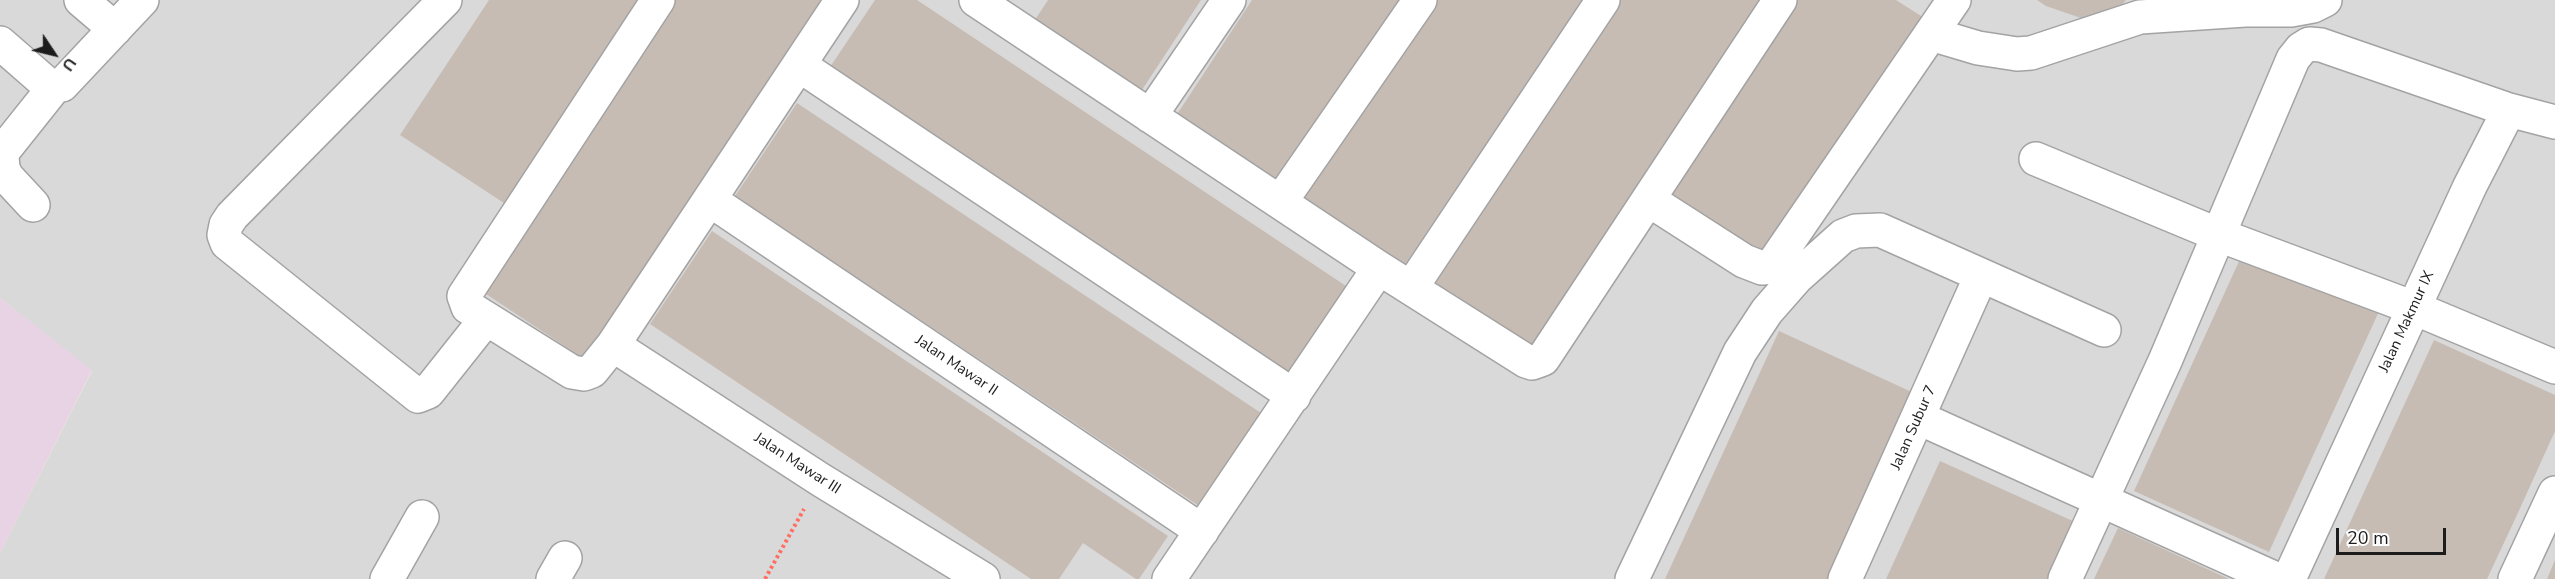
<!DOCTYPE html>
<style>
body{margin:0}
#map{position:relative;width:2555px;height:579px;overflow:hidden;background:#eeeae1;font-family:"Nunito Sans",sans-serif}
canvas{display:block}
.north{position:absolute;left:24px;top:24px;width:60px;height:60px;-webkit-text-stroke:4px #fff;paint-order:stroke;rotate:125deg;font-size:16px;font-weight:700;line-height:24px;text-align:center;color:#1c1c1c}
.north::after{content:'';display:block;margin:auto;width:21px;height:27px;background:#1c1c1c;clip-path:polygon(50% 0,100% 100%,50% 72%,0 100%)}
.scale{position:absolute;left:2336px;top:528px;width:110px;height:27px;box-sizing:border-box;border:3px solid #1c1c1c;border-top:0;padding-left:8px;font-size:18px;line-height:21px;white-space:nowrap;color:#1c1c1c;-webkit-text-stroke:4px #fff;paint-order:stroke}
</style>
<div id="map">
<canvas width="2555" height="579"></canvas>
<div class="north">U</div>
<div class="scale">20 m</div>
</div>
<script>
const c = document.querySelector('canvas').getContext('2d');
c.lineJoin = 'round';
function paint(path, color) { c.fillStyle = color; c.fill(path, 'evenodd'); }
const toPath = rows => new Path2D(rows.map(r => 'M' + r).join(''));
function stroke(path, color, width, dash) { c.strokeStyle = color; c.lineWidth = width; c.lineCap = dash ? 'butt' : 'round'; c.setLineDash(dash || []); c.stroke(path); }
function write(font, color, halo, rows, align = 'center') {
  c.font = font + ' "Nunito Sans",sans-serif'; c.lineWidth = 4.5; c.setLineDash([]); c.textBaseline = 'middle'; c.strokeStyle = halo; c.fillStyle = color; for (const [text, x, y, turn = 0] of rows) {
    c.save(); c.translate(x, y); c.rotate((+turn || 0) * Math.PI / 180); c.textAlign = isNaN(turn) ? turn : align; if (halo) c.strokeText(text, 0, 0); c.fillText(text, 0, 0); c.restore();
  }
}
paint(toPath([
 [0,0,2555,0,2555,579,0,579,0,553,92,371,0,298]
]), '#dad9d9');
paint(toPath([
 [0,298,92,370,0,553]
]), '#e8d3e4');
paint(toPath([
 [489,0,642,0,507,205,400,135],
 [671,0,824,0,587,361,480,290],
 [875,0,917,0,1358,294,1296,387,826,73],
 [1048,0,1201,0,1140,93,1033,23],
 [1252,0,1405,0,1277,195,1170,125],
 [1434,0,1587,0,1410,268,1303,199],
 [1620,0,1774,0,1540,357,1432,287],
 [1789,0,1896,0,1929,21,1772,259,1665,189],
 [2037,0,2126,0,2104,26,2046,6],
 [797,103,1267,417,1205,510,735,196],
 [712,231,1168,536,1139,579,1136,579,1083,543,1059,579,1031,579,650,324],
 [2246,246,2381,307,2269,552,2134,491],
 [1779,331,1914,393,1828,579,1665,579],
 [2434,340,2555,395,2555,431,2517,515,2487,579,2324,579],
 [1940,461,2075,522,2049,579,1886,579],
 [2118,528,2179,556,2229,579,2094,579],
 [2555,560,2555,579,2547,579]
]), '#c6bcb4');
const street = toPath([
 [81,0,115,29],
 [445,0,232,216,226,225,224,235,227,243,418,396,428,392,486,319],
 [658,0,464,296,468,307,572,372,584,374,592,371,613,345,842,0],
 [976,0,1379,268,1526,361,1532,363,1543,359,1780,0],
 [1931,34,1978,48,2017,54,2031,53,2140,17,2245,10,2291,10,2313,6,2325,0],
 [0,43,46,83,55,86,62,85,142,0],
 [799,65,1294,396],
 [1150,116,1229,0],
 [2036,159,2219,235,2414,308,2555,367],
 [710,200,1202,531],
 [1649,200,1744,261,1762,268,1771,267,1954,0],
 [1281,201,1420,0],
 [33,205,7,177,3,169,2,156,4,150,55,86],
 [1411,288,1603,0],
 [613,345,821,480,983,579],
 [1919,418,2276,579],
 [387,579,422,517],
 [553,579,565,558],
 [1169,579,1379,268],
 [1632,579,1740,352,1767,311,1796,278,1843,236,1856,231,1880,230,2104,330],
 [1845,579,1981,276],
 [2065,579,2165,361,2293,59,2301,49,2309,44,2321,45,2509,110],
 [2289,579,2470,186,2509,110,2555,122],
 [2515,579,2555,493]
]);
stroke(street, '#a3a3a3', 36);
stroke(toPath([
 [765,579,804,509]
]), '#ff6e61', 4, [3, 3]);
stroke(street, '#fff', 33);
write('15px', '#1c1c1c', '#fff', [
 ["Jalan Makmur IX",2407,322,-65],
 ["Jalan Mawar II",956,366,34],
 ["Jalan Subur 7",1914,428,-66],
 ["Jalan Mawar III",797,464,33]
]);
</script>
